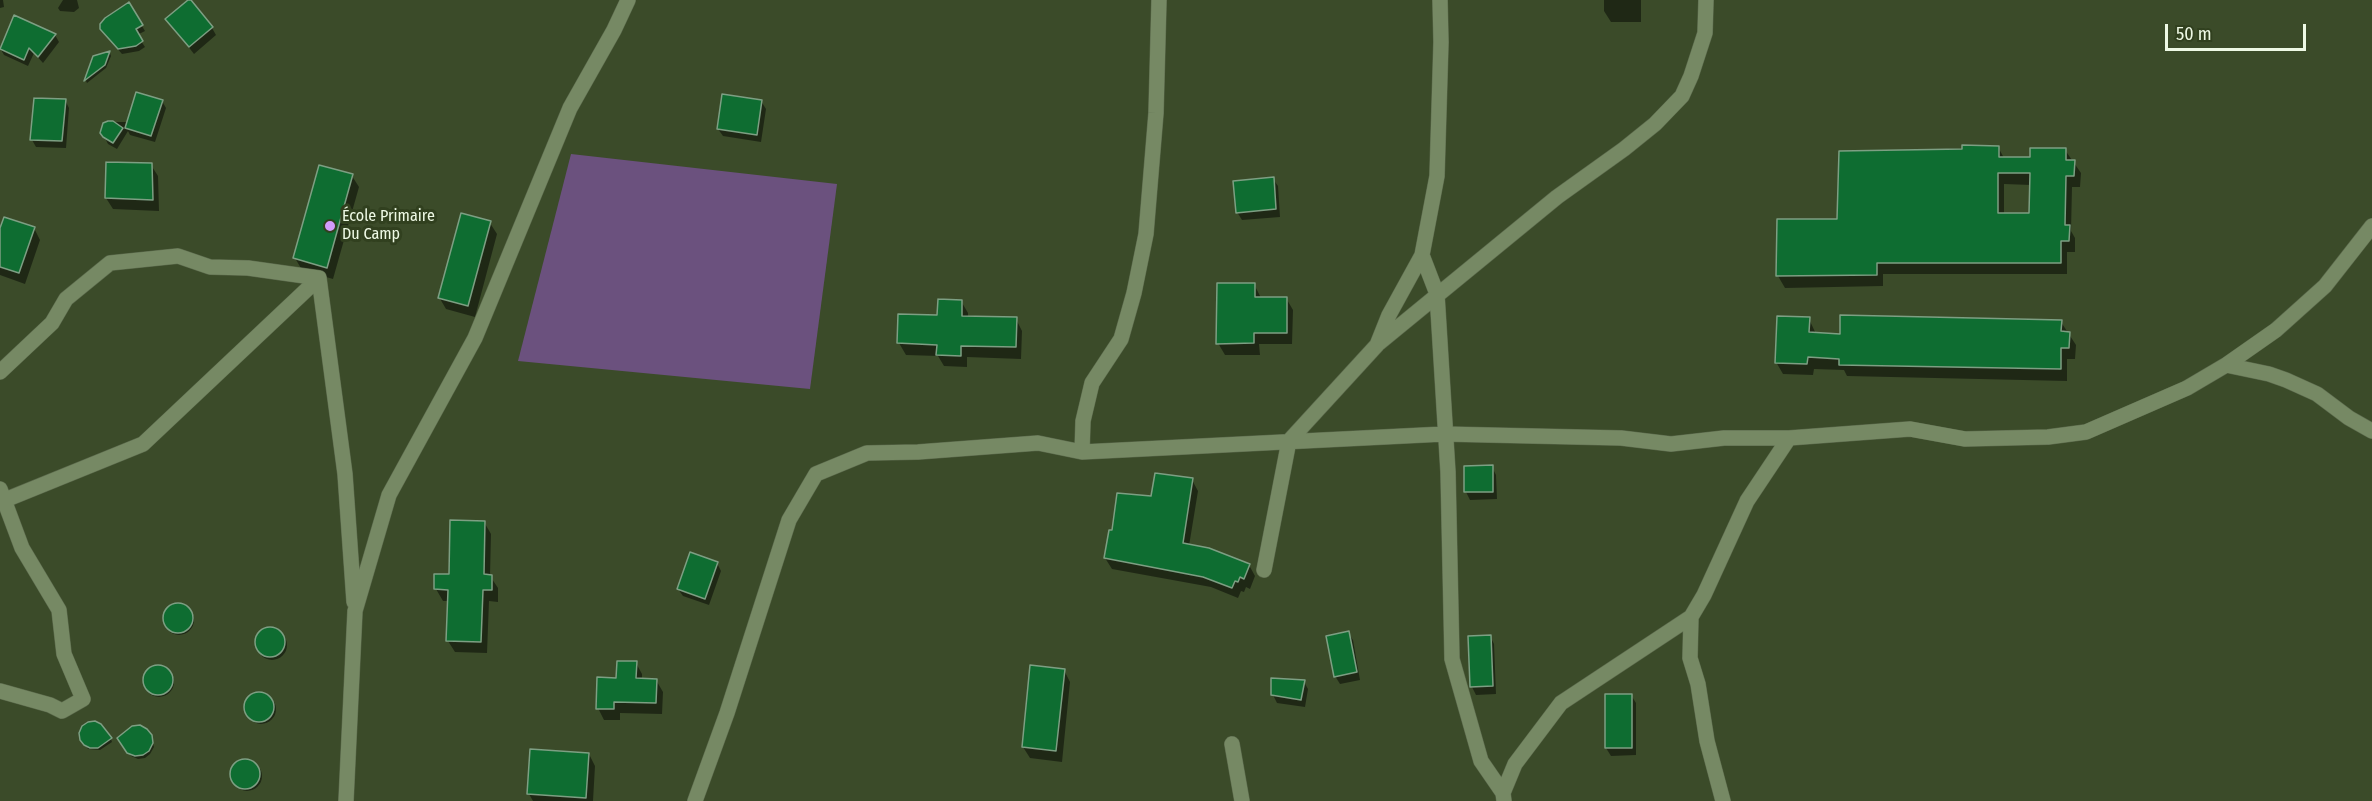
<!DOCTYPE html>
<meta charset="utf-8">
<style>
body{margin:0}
#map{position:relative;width:2372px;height:801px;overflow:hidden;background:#3b4b29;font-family:"Fira Sans Condensed",sans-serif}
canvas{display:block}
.scale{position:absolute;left:2165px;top:24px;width:141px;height:27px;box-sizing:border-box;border:3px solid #eef9e5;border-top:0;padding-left:8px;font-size:18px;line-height:21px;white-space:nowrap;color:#eef9e5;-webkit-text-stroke:4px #31401f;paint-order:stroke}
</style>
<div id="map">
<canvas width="2372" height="801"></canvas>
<div class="scale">50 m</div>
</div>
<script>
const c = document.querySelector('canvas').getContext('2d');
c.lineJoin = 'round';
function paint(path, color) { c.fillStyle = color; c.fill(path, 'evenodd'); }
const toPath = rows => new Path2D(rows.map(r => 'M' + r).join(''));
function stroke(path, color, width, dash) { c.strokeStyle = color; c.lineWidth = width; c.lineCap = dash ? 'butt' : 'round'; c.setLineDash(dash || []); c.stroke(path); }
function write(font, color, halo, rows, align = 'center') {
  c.font = font + ' "Fira Sans Condensed",sans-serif'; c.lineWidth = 6; c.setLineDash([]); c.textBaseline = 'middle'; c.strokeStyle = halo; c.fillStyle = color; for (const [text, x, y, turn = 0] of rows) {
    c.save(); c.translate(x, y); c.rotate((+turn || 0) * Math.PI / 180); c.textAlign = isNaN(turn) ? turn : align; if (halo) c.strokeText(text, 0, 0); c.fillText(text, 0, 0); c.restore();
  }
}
paint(toPath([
 [571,154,837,184,810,389,518,361]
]), '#6b517e');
paint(toPath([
 [0,0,3,0,4,7,0,8],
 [63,0,77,0,79,8,74,12,60,11,58,8],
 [1604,0,1641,0,1641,22,1611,22,1604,11],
 [129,4,145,31,137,35,145,47,139,51,122,54,105,34],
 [15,17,55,35,59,42,43,63,34,53,28,66,4,55,0,48],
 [167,19,212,28,216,35,194,54],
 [110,53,111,56,106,68,87,83,86,81,94,58],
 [65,100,69,108,66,148,36,147,32,140],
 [162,101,166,108,155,142,130,135,128,131,117,149,108,144,102,132,108,122,128,122],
 [761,101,766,109,761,142,723,136,718,129],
 [1998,147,2004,158,2031,158,2065,150,2081,173,2080,187,2072,187,2071,231,2075,238,2075,252,2067,252,2067,274,1883,274,1883,286,1785,288,1778,276,1779,221,1838,221,1964,151],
 [2004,184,2031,185,2030,215,2004,214],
 [151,165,158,176,159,211,113,209,106,198],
 [352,176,359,187,333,279,302,270,295,258],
 [1273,179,1278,186,1280,217,1242,220,1237,212],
 [490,223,497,234,475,317,446,309,439,297],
 [34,228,40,240,25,284,0,275,0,232],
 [1254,284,1261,298,1286,298,1293,310,1292,344,1259,344,1260,355,1225,355,1218,343],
 [961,301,968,313,968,318,1016,319,1022,331,1021,359,967,357,967,367,944,366,938,356,906,355,899,343],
 [1809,319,1816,334,1841,335,2061,322,2076,345,2075,359,2067,359,2067,381,1847,376,1844,370,1814,369,1813,375,1783,374,1776,362],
 [1492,467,1496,475,1497,499,1470,500,1466,492,1465,468],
 [1192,480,1198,491,1189,546,1249,565,1255,576,1250,589,1246,587,1244,592,1241,591,1238,598,1211,587,1112,569,1105,558,1152,498],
 [484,522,491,534,490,576,498,588,498,602,489,601,487,653,455,652,448,641,449,601,443,601,436,589,450,575],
 [717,563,721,571,709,605,683,596,678,589],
 '164 620a15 15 0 1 1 30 0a15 15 0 1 1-30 0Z',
 '257 645a15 15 0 1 1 30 0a15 15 0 1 1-30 0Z',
 [1348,633,1353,640,1360,680,1340,684,1335,676],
 [1490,636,1494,644,1496,694,1476,695,1472,687],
 [636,663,642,674,642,680,656,680,663,692,662,714,620,713,620,720,604,720,598,708],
 '144 682a15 15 0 1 1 30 0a15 15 0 1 1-30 0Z',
 [1064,670,1070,682,1062,762,1030,758,1023,747],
 [1304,682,1308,689,1305,707,1277,703,1273,695],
 '246 709a15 15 0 1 1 30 0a15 15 0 1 1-30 0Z',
 [1631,695,1636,703,1636,755,1611,756,1606,748],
 [151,736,154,747,150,754,145,758,138,759,131,756,120,741],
 [111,739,112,742,100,750,88,749,84,743],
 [589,754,595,766,593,801,533,801,529,794],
 '232 776a15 15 0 1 1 30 0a15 15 0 1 1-30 0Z'
]), '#0007');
const building = toPath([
 [188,0,191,0,213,27,189,47,165,19,188,0],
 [129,2,143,25,136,29,143,41,136,46,118,49,100,29,100,24,105,18,129,2],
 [14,15,56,34,38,57,29,48,24,60,0,49,14,15],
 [110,51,105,65,84,81,93,56,110,51],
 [136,92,163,100,151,136,125,128,136,92],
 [722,94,762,100,757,135,717,129,722,94],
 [34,98,66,99,62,141,30,140,34,98],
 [108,121,113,121,123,128,113,143,103,137,100,133,103,123,108,121],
 [1962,145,1999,146,1999,157,2030,157,2030,148,2066,148,2066,160,2075,160,2074,176,2066,176,2065,225,2070,225,2069,241,2061,241,2061,263,1877,263,1877,275,1776,276,1777,219,1837,219,1839,151,1962,149,1962,145],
 [1998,173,2030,173,2029,213,1998,213,1998,173],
 [106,162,152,163,153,200,105,198,106,162],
 [319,165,353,174,327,268,293,258,319,165],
 [1274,177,1276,209,1236,213,1233,181,1274,177],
 [461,213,491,221,468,306,438,298,461,213],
 [4,217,35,227,19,273,0,267,0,228,4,217],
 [1217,283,1255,283,1255,297,1287,297,1287,333,1254,333,1254,343,1216,344,1217,283],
 [938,299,962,300,962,316,1017,317,1016,347,961,346,961,356,936,355,937,345,897,343,898,314,937,315,938,299],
 [1840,315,2062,320,2061,331,2070,332,2069,348,2061,348,2061,369,1839,365,1839,359,1808,357,1807,364,1775,363,1777,316,1810,317,1809,332,1840,334,1840,315],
 [1493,465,1493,492,1464,492,1464,466,1493,465],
 [1155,473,1193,478,1183,543,1209,548,1250,564,1244,579,1240,577,1238,582,1235,581,1232,588,1203,577,1104,558,1109,530,1112,530,1117,493,1151,496,1155,473],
 [450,520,485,521,484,574,492,575,492,590,483,590,481,642,446,641,448,590,434,589,434,574,449,574,450,520],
 [690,552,718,562,705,599,677,589,690,552],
 '163 618a15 15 0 1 1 30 0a15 15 0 1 1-30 0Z',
 '255 642a15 15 0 1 1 30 0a15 15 0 1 1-30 0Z',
 [1349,631,1357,672,1334,677,1326,636,1349,631],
 [1491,635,1493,686,1470,687,1468,636,1491,635],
 [617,661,637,661,636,678,657,679,656,703,614,702,614,709,596,709,597,677,616,678,617,661],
 '143 680a15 15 0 1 1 30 0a15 15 0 1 1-30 0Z',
 [1030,665,1065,669,1056,751,1022,747,1030,665],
 [1271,678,1305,680,1301,700,1271,695,1271,678],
 '244 707a15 15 0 1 1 30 0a15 15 0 1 1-30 0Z',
 [1605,694,1632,694,1632,748,1605,748,1605,694],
 [95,721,101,724,112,738,98,748,90,748,84,745,80,740,79,733,82,726,88,722,95,721],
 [140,725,147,729,152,735,153,743,149,751,143,755,135,756,127,753,117,738,132,726,140,725],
 [530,749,589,753,586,798,527,794,530,749],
 '230 774a15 15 0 1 1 30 0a15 15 0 1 1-30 0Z'
]);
paint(building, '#0e6d31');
stroke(building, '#7d9f83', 1.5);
const minor = toPath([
 [1422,255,1437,294,1448,472,1452,659,1481,761,1503,793,1504,801],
 [1379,343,1557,197,1624,149,1655,124,1682,96,1691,76,1705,33,1706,0],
 [2226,365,2269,374,2286,380,2317,394,2349,418,2372,431],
 [0,372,52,323,66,299,110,263,178,256,210,267,248,268,319,278,345,474,354,602],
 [1082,452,1083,421,1092,383,1121,339,1134,293,1146,234,1156,113,1159,0],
 [0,489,22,548,59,610,64,654,83,699,62,711,50,705,0,691],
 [0,502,143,444,319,278],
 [1264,570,1289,441,1377,345,1389,315,1422,255,1437,176,1441,42,1440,0],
 [1691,617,1690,658,1698,684,1707,741,1723,801],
 [1232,744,1242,801],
 [1503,793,1515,764,1561,703,1691,617,1704,595,1747,501,1789,438],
 [346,801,355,611,389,495,475,338,570,108,614,30,628,0],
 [695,801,727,713,789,520,816,474,867,453,918,452,1038,443,1082,452,1444,434,1621,438,1671,444,1724,438,1789,438,1910,429,1965,439,2048,437,2086,432,2187,388,2226,365,2276,330,2325,286,2372,226]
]);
stroke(minor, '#5b694c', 16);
stroke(minor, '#768964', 15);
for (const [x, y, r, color] of [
 [330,226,6,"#d39cfc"]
]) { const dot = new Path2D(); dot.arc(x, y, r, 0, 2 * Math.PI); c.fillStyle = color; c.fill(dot); stroke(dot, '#31401f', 2); }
write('16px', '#eef9e5', '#31401f', [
 ["École Primaire",342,217],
 ["Du Camp",342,235]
], 'left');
</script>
